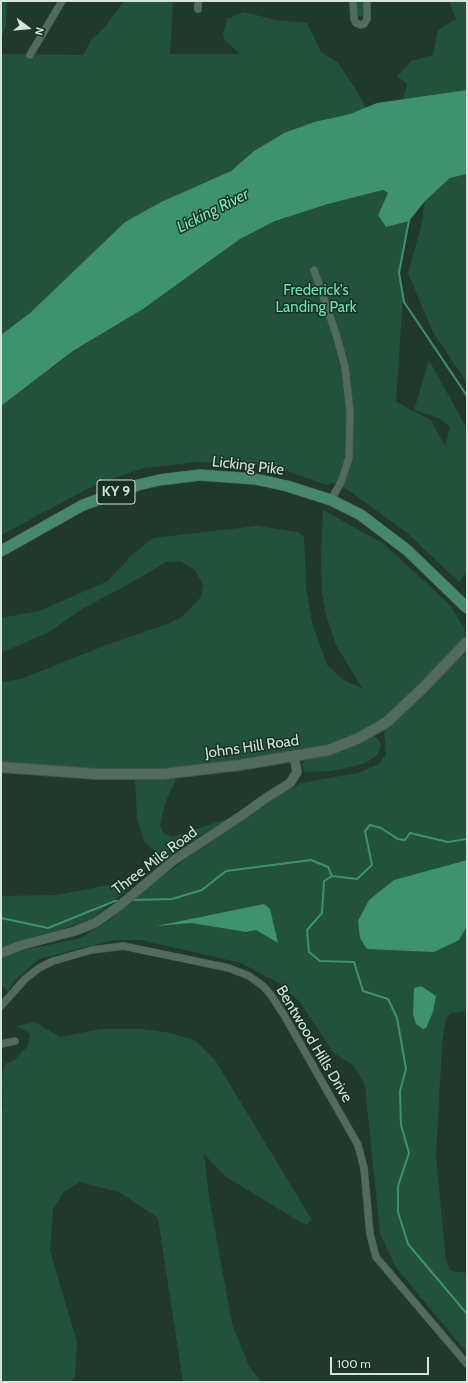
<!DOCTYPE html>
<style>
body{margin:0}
#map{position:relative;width:468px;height:1383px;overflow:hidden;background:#21392d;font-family:Cabin,sans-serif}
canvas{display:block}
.frame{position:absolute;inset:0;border:2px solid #d5e4dc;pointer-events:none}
.north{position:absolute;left:8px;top:8px;width:40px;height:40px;-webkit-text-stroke:3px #172f24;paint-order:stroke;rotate:106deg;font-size:11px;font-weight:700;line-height:16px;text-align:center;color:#d5e4dc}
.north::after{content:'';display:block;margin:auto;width:14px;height:18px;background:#d5e4dc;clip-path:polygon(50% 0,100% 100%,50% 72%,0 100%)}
.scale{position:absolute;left:330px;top:1357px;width:99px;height:18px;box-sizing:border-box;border:2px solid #d5e4dc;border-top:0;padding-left:5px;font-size:12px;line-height:14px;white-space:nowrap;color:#d5e4dc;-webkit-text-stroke:3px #172f24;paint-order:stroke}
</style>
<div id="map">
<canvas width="468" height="1383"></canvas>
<div class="frame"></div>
<div class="north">N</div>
<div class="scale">100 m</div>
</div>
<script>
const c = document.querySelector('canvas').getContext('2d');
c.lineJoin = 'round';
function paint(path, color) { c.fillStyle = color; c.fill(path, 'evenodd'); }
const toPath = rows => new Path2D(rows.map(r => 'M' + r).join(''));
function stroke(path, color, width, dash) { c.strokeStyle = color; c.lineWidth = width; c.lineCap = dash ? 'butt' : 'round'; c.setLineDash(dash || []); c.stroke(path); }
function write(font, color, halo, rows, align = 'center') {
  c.font = font + ' Cabin,sans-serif'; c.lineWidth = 3; c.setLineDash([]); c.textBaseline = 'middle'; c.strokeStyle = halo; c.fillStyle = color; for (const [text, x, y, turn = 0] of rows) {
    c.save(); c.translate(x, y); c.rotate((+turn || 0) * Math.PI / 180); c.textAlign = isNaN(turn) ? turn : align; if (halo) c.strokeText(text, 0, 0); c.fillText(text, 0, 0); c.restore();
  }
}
paint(toPath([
 [1,1,7,1,6,25,1,39],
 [124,1,173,1,170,54,240,54,225,41,223,34,227,19,244,12,276,20,307,23,321,52,338,63,355,88,366,108,350,114,314,122,284,133,254,151,231,171,161,202,125,222,30,313,1,335,1,54,83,55,91,40,104,28],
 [357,1,365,1,365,15,362,17,357,15],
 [449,1,467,1,467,90,403,100,407,84,397,76,411,61,433,55,438,30,456,19],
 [467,174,467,383,433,332,408,273,421,227,425,201,450,178],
 [383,190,388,193,378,215,386,227,409,221,399,273,403,295,396,402,431,420,445,446,450,427,439,418,414,410,429,360,467,429,467,572,459,582,406,532,348,490,334,483,326,485,285,470,256,465,196,462,144,468,97,484,1,535,1,406,74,351,143,309,240,239,275,221,328,204],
 [323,510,384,544,450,605,464,628,465,634,461,642,405,700,384,718,365,730,337,742,263,756,160,770,77,769,1,763,1,682,21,679,109,644,170,623,183,616,201,597,203,585,195,570,180,561,166,562,129,584,80,610,51,631,1,653,1,618,39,611,108,581,131,556,153,538,257,526,298,532,304,537,306,587,312,623,327,665,342,679,363,689,336,645,326,615,322,592,321,556],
 [467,652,467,860,394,880,459,940,467,926,467,1007,462,1012,451,1013,446,1018,442,1043,436,1156,446,1262,451,1271,467,1273,467,1353,395,1266,380,1234,365,1085,354,1066,334,1053,299,1001,279,983,241,963,141,940,114,940,39,959,13,982,8,992,1,984,1,958,15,952,81,938,111,919,160,878,202,847,282,793,301,783,358,773,379,764,386,754,384,733,388,726],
 [264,904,278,943,256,930,246,932,191,923,160,925],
 [373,737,377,738,381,744,380,750,376,756,364,764,331,771,305,772,303,768,302,764,306,760,344,749],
 [135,778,177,778,165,803,160,826,164,834,173,837,230,818,182,847,164,860,144,841,137,819],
 [109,885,131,887,91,919,1,950,1,896,57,895],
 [35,1022,60,1037,101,1029,142,1029,171,1033,196,1041,215,1060,312,1220,306,1225,282,1211,225,1176,204,1154,209,1197,232,1324,249,1366,261,1382,183,1382,158,1218,119,1192,80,1182,63,1192,53,1210,50,1251,77,1342,75,1376,71,1382,1,1382,1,1112,3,1108,1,1077,5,1064,14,1060,28,1046,30,1034,17,1026]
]), '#22523c');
paint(toPath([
 [467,90,467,174,450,178,425,201,409,221,386,227,378,215,388,193,383,190,328,204,275,221,240,239,143,309,73,351,1,406,1,335,30,313,125,222,161,202,231,171,254,151,284,133,314,122,350,114,377,103],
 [467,860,467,926,459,940,434,952,367,949,360,938,358,921,369,900,394,880],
 [264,904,270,909,278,943,256,930,246,932,191,923,156,926],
 [421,986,436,996,433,1012,426,1028,423,1029,416,1024,413,1014,414,988]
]), '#3e936e');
stroke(toPath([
 [409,220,399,273,404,302,467,396],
 [332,876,324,881,322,913,307,930,309,952,320,961,354,962,363,991,388,999,397,1018,406,1069,400,1091,401,1125,409,1153,398,1186,398,1212,408,1244,467,1314],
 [132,900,172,899,202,890,226,871,311,860,328,867,332,876,357,879,372,865,365,831,370,825,381,828,398,839,405,840,410,833,448,842,467,839],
 [1,918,48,928,115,901,121,901]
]), '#3e936e', 2);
const minor = toPath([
 [198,1,198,9],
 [353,1,354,19,356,23,361,25,364,24,367,19,367,1],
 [30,55,62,1],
 [314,270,336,334,345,367,350,411,349,458,341,482,331,500],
 [1,1006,25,979,39,968,53,961,92,950,123,946,229,968,249,976,263,986,271,995,284,1015,358,1145,364,1168,370,1234,376,1257,467,1364],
 [1,1044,15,1041]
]);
const tertiary = toPath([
 [1,953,22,945,75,931,95,923,119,906,174,860,241,816,266,798,290,783,297,772,294,756]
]);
const secondary = toPath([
 [1,767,96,774,163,774,240,765,329,750,359,738,387,722,424,687,467,642]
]);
const primary = toPath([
 [1,551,83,505,138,485,159,480,200,475,255,479,287,486,331,500,361,515,407,550,467,608]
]);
stroke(minor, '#41574d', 8);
stroke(tertiary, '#41574d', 10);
stroke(secondary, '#41574d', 12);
stroke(primary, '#41574d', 12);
stroke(minor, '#516b5d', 7);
stroke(tertiary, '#516b5d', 9);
stroke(secondary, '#516b5d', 10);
stroke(primary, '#47886b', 11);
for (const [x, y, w] of [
 [116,492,38]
]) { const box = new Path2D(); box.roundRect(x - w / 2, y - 12, w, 24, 3); c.fillStyle = '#172f24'; c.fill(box); stroke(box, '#d5e4dc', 1); }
write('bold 14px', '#d5e4dc', null, [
 ["KY 9",116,492]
]);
write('15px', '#70e5b0', '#172f24', [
 ["Frederick's",316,291],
 ["Landing Park",316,308]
]);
write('15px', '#d5e4dc', '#172f24', [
 ["Licking Pike",248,466,7],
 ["Johns Hill Road",252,747,-8],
 ["Three Mile Road",155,861,-37],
 ["Bentwood Hills Drive",314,1044,59]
]);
write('italic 16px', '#7bf0ba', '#172f24', [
 ["Licking River",213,211,-27]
]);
</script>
